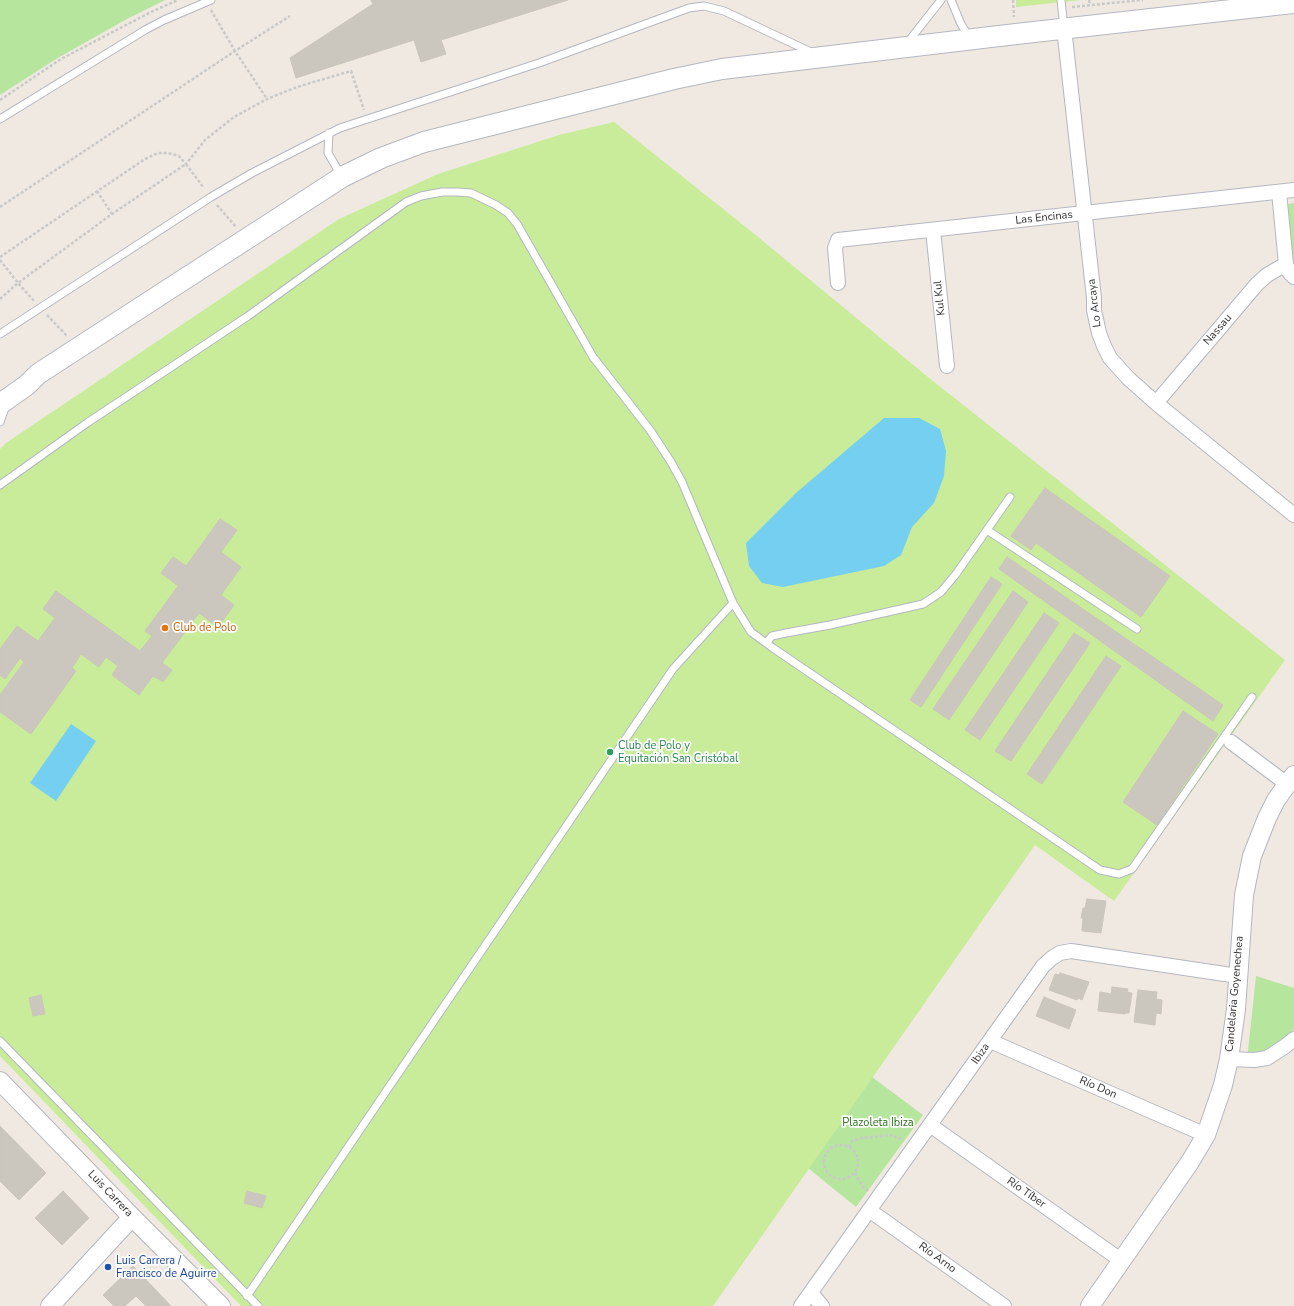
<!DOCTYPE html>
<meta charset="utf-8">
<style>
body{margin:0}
canvas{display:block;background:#efe9e1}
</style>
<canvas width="1294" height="1306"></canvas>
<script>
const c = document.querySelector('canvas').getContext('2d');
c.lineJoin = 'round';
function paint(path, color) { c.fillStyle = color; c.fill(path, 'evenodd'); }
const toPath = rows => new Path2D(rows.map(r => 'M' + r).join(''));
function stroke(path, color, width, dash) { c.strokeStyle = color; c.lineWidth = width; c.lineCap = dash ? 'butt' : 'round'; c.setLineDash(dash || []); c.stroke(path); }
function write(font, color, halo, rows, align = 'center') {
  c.font = font + ' "Nunito Sans",sans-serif'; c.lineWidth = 3.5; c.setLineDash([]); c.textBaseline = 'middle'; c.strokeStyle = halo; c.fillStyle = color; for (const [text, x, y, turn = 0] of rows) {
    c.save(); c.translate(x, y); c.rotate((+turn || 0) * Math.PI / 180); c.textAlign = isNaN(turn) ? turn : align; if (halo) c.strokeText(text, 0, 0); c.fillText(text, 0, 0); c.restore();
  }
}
paint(toPath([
 [0,0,165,0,127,19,56,59,0,95],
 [1294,203,1294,262,1293,261,1288,204],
 [1256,976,1294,988,1294,1029,1284,1040,1268,1051,1247,1061],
 [872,1077,923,1115,856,1207,808,1168]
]), '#b6e59e');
paint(toPath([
 [1016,0,1081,0,1016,7],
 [614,122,752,232,928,377,1285,660,1114,901,1035,845,713,1306,241,1306,0,1056,0,449,6,443,339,219,438,174,559,135]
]), '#c9ec9a');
paint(toPath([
 [884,418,919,418,940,429,946,451,944,476,934,503,912,527,901,555,884,566,783,587,762,583,749,566,746,543,796,493],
 [71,724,96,741,56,801,30,783]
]), '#75cff0');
const building = toPath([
 [371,0,568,0,441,40,446,54,421,62,414,40,296,78,290,58,373,4,371,0],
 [1045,488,1170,576,1141,617,1036,543,1031,550,1011,536,1045,488],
 [220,519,237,530,221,552,241,567,221,595,234,605,218,627,199,613,162,663,172,670,163,682,153,676,139,695,112,675,118,666,106,657,99,667,81,654,72,668,76,671,31,734,0,712,0,695,24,662,20,658,5,679,0,675,0,649,17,626,38,641,55,618,43,609,56,591,140,651,152,636,145,631,178,586,161,573,173,557,186,566,220,519],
 [1007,557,1223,705,1213,721,999,569,1007,557],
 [991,577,1002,584,921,707,910,700,991,577],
 [1013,591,1028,602,949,720,933,709,1013,591],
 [1044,613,1059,623,980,740,965,730,1044,613],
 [1074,633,1090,643,1011,761,995,751,1074,633],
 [1106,656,1121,666,1042,784,1027,774,1106,656],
 [1183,711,1218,734,1157,825,1123,802,1183,711],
 [1087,899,1106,901,1101,933,1082,931,1083,918,1081,918,1083,908,1085,908,1087,899],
 [1060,973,1089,982,1082,1000,1078,998,1077,1000,1049,990,1055,974,1059,975,1060,973],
 [1112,987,1128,989,1127,992,1132,993,1129,1013,1125,1013,1125,1014,1098,1011,1100,992,1111,994,1112,987],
 [1138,990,1157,992,1156,999,1162,1000,1161,1014,1156,1013,1155,1025,1134,1022,1138,990],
 [41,995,45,1014,33,1016,29,998,41,995],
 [1044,997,1076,1010,1069,1029,1036,1016,1044,997],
 [0,1126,46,1173,19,1200,0,1181,0,1126],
 [63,1191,89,1218,62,1245,35,1218,63,1191],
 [247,1191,266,1196,262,1208,244,1203,247,1191],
 [133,1266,171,1306,146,1306,136,1296,125,1306,114,1306,103,1295,133,1266]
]);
paint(building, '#cbc7bf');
stroke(building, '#cbc5ba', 1);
const service = toPath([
 [951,0,961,24,969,37],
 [1061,0,1064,28],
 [908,42,941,0],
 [0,119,145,30,164,20,211,0],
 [329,133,328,153,342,177],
 [0,334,211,197,252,173,340,128,539,63,689,8,704,6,724,11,813,53],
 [0,422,6,405],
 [0,485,87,423,248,316,406,202,421,196,442,192,457,192,471,193,496,205,508,213,517,224,593,357,650,430,671,462,682,482,733,603,751,632,773,648,1100,870,1119,874,1132,869,1252,697],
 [987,530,1137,629],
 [766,643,772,636,786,633,830,625,923,604,941,592,956,574,1010,497],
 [0,1041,258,1306],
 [247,1296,673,669,733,603]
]);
const minor = toPath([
 [1064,28,1094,298,1094,310,1099,333,1104,346,1110,358,1128,378,1156,403,1294,515],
 [1279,192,1286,264,1289,272,1294,277],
 [933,230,947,366],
 [838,283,835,248,838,240,1294,190],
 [1156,403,1257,284,1267,275,1286,264],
 [1231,742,1287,784],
 [990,1041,1206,1135],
 [1229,1059,1254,1060,1267,1058,1284,1047,1294,1039],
 [930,1125,1122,1261],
 [869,1210,1004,1306],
 [811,1293,822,1306],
 [801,1306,1043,966,1052,958,1060,953,1071,951,1238,976]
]);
const tertiary = toPath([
 [0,1081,132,1217,221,1306],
 [50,1306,132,1217],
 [1090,1306,1190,1162,1206,1135,1223,1085,1229,1059,1236,1009,1244,895,1252,856,1267,818,1276,800,1294,775]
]);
const secondary = toPath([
 [0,404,27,385,38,374,78,348,319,192,342,177,381,158,424,142,674,79,722,69,1016,34,1294,3]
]);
stroke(service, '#b4b7c1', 9);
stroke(minor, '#b4b7c1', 16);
stroke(tertiary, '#b4b7c1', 20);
stroke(secondary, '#b4b7c1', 22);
stroke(toPath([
 [1013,0,1014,17],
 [1089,0,1090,5],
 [1072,7,1143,0],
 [211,10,235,51,267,99],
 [0,100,61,59,151,12,178,0],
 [97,191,112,214],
 [217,205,236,227],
 [0,207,235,51,290,16],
 [0,257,145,159,158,153,168,153,179,156,186,164,205,140,234,117,267,99,297,87,351,71,364,110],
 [0,260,18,283,34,301],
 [0,299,18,283,112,214,186,164,204,188],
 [47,315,67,336],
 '824 1162a17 17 0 1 1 34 0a17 17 0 1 1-34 0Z',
 [849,1147,852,1141,862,1138,892,1135,903,1140],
 [855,1173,863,1187,868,1191]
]), '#c9c9c9', 2.5, [3, 2]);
stroke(service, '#fff', 7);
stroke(minor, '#fff', 14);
stroke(tertiary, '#fff', 18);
stroke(secondary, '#fff', 20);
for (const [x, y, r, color] of [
 [165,628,4,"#e8710a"],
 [610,752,4,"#2e9e5b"],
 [108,1267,4,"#1a4fb4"]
]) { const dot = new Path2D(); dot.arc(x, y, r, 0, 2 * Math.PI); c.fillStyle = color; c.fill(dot); stroke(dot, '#fff', 1.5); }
write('11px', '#2e2e2e', '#fff', [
 ["Las Encinas",1044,218,-6],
 ["Kul Kul",940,298,-96],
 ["Lo Arcaya",1095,303,-97],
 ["Nassau",1218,330,-49],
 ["Candelaria Goyenechea",1235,994,-85],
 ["Ibiza",981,1054,-55],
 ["Río Don",1098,1088,23],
 ["Río Tíber",1026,1193,35],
 ["Luis Carrera",110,1194,46],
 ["Río Arno",937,1258,36]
]);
write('11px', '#c56008', '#fff', [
 ["Club de Polo",173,628]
], 'left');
write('11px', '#27864d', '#fff', [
 ["Club de Polo y",618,746],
 ["Equitación San Cristóbal",618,759]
], 'left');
write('11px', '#2c6e1b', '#fff', [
 ["Plazoleta Ibiza",878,1123]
]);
write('11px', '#164399', '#fff', [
 ["Luis Carrera /",116,1261],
 ["Francisco de Aguirre",116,1274]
], 'left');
</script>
